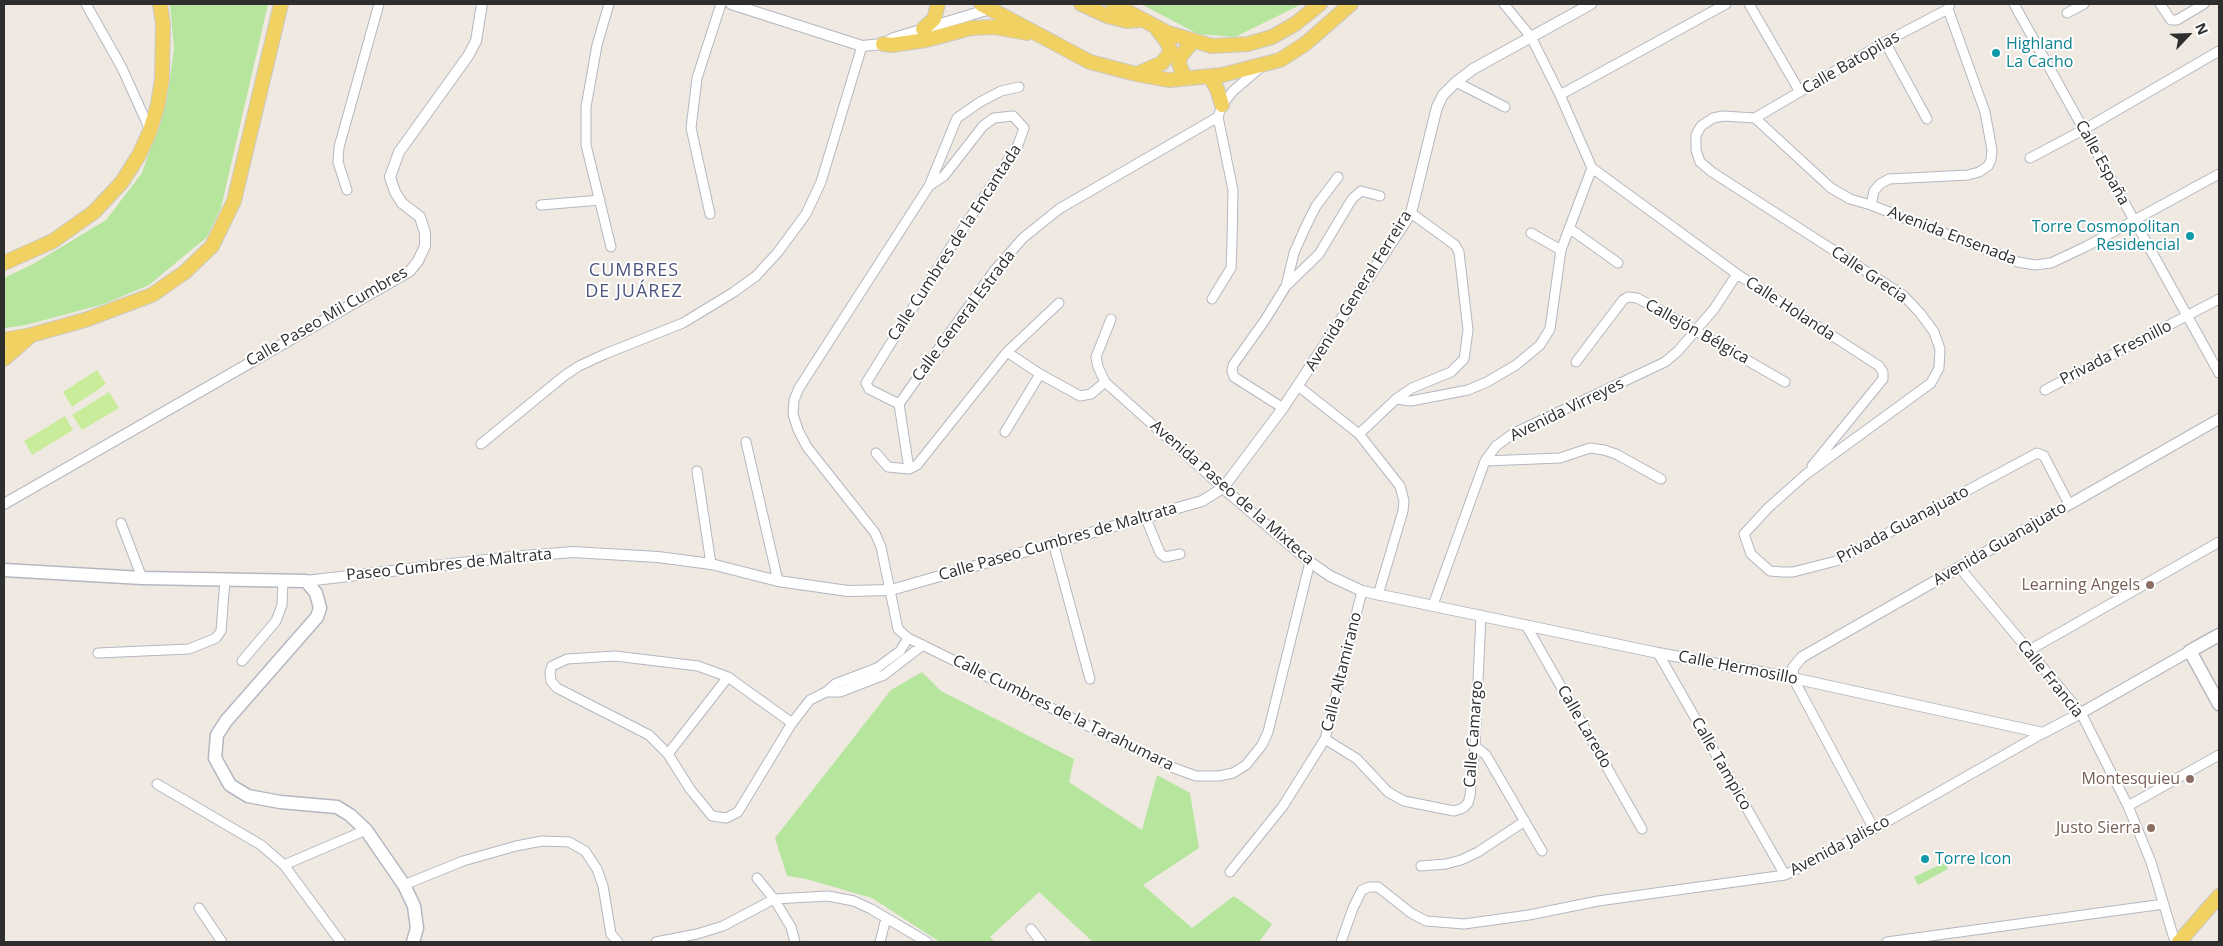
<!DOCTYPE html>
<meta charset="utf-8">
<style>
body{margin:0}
#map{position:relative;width:2223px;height:946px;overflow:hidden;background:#efe9e1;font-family:"Open Sans",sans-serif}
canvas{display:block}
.frame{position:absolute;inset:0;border:5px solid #2e2e2e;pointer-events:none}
.north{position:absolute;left:2163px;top:10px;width:50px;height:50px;-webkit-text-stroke:4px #fff;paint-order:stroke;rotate:66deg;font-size:14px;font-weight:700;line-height:20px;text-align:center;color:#2e2e2e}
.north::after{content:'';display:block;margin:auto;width:18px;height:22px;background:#2e2e2e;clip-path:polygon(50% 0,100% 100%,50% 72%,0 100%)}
</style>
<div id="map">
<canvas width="2223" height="946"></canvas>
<div class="frame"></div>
<div class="north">N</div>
</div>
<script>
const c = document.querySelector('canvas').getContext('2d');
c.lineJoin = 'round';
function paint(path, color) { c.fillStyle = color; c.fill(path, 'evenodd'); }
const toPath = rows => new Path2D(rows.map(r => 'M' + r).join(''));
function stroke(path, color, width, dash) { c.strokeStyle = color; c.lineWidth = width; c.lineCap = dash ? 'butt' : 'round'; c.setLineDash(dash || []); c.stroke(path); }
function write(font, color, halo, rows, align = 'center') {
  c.font = font + ' "Open Sans",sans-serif'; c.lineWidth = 4; c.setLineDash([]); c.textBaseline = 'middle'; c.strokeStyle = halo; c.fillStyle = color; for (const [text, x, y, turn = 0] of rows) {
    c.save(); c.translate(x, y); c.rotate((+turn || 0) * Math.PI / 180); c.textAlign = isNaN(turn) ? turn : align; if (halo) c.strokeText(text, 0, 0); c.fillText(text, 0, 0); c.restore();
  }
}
paint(toPath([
 [170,4,268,4,221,208,207,237,149,285,104,304,26,325,4,328,4,278,35,263,106,220,142,173,167,100,174,49],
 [1141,4,1302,4,1235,37,1198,34],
 [922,672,941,691,1074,759,1069,782,1142,830,1157,775,1190,793,1199,848,1143,885,1192,928,1234,896,1272,924,1259,942,1093,942,1039,892,990,937,995,942,940,942,872,898,806,879,787,876,775,838,891,690],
 [1944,863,1948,869,1918,885,1914,877]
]), '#b6e59e');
paint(toPath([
 [97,370,106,384,72,407,63,392],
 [109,392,119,408,82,430,72,415],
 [65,416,73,430,32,455,24,441]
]), '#c9ec9a');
const minor = toPath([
 [86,4,122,68,150,130],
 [609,4,597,45,586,107,586,145,611,247],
 [1749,4,1800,92],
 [2014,4,2219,373],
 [2160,4,2171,20,2177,20,2204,4],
 [2067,13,2084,4],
 [1885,42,1927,119],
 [1456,82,1505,107],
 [1019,87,1001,91,980,102,957,118,929,186,799,388,794,400,793,414,798,430,807,447,875,533,881,547,898,629,908,638,1174,768,1196,776,1219,776,1233,773,1246,765,1262,745,1268,732,1310,562],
 [1560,95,1726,4],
 [1755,118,1723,116,1713,118,1701,126,1696,135,1696,150,1700,162,1712,172,1903,295,1920,313,1934,332,1940,349,1939,368,1931,383,1805,475,1768,508,1744,534,1751,554,1770,571,1782,572,1793,572,1836,561,2037,453,2044,456,2069,504],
 [1755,118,1831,188,1850,199,1871,205,2018,262,2035,265,2051,263,2087,246,2219,174],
 [1755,118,1885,42,1948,9],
 [2030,158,2083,130,2219,51],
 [1592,168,1737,274,1879,366,1883,372,1883,379,1812,466],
 [347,190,338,162,339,147,379,4],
 [541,205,600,200],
 [1871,205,1874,191,1880,184,1889,179,1968,175,1979,172,1988,166,1991,160,1992,150,1985,112,1948,9,1950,4],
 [710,214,691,128,697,78,721,4],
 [1569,228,1618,263],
 [1531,233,1561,250],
 [1286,286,1294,253,1305,228,1316,206,1338,177],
 [1212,299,1231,268,1232,243,1233,190,1218,117,1222,105,1233,91,1260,68],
 [1059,303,1007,352,917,465,909,469,899,404,994,271,1023,238,1059,209,1218,117],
 [1111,319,1096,357,1098,367,1105,382,1223,488],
 [1007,352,1040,374,1080,396,1091,394,1105,382],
 [1576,362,1623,300,1628,297,1637,298,1656,308,1785,382],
 [1298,386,1359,434,1400,486,1404,501,1403,511,1378,595],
 [2045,390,2219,299],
 [1396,399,1411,401,1468,390,1487,382,1516,365,1540,345,1550,329,1561,250,1592,168,1560,95,1531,37,1504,4],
 [899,404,869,389,866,383,949,250,1018,145,1024,128,1013,116,994,118,983,126,944,176,929,186],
 [1283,408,1234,377,1232,371,1233,365,1265,320,1286,286,1319,254,1352,199,1361,191,1380,196],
 [1005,432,1040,374],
 [1359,434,1396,399,1412,388,1451,372,1464,359,1468,330,1459,252,1455,245,1411,213],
 [746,442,778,581],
 [481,444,564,376,579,366,605,354,683,323,734,292,756,276,778,252,806,214,821,182,862,46],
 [876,453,888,467,909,469],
 [1485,461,1560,458,1590,448,1604,450,1616,454,1661,479],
 [697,471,711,564],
 [1145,516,1160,553,1165,557,1180,554],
 [121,523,142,578],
 [1053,542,1090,679],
 [1959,567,2081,713,2128,806,2151,862,2175,942],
 [1433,605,1485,461,1496,446,1514,433,1665,362,1678,351,1714,309,1737,274],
 [1526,625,1642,829],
 [2028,651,2219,542],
 [98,653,189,649,216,638,221,631,225,580],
 [1658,653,1785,875],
 [242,661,276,621,282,605,283,581],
 [1793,678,1874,829],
 [826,692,840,692,884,675,923,645],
 [792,723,728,677,698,666,615,656,567,659,552,666,550,672,551,681,557,688,649,735,668,754,690,789,712,816,726,818,738,812,792,723,810,700,826,692,835,684,877,668,900,651,908,638],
 [1325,739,1357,759,1388,792,1404,801,1454,811,1463,808,1468,803,1470,796,1475,746,1481,615],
 [1475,746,1486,755,1542,851],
 [668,754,728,677],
 [157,784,261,845,284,865,340,941],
 [2128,806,2219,755],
 [284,865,366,830],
 [1421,866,1446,864,1461,860,1478,852,1525,821],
 [1230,872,1283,806,1325,739,1362,591],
 [757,878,774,899,791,927,795,942],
 [404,885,463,861,516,846,542,841,569,842,585,851,597,869,603,886,611,934,618,942],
 [199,908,222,942],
 [1031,929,1041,942],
 [656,942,697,934,723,926,774,899,828,896,854,901,871,909,927,942],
 [880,942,886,918],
 [1341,942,1353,908,1362,890,1369,887,1378,887,1411,913,1426,921,1464,924,1529,915,1598,901,1785,875,1874,829,2043,733],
 [1887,942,2164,904]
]);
const tertiary = toPath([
 [731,4,862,46,883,44,894,38,990,9],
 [1223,488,1310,562,1330,576,1362,591,1658,653,1793,678,2043,733,2081,713,2190,651],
 [4,504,410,271,418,261,425,246,425,233,420,217,402,203,395,192,390,177,399,152,468,56,476,41,482,4],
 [306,581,512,557,573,552,658,557,711,564,778,581,848,591,891,590,1202,501,1223,488,1283,408,1411,213,1437,107,1443,95,1456,82,1473,69,1591,4],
 [1793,678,1793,668,1802,657,2219,419]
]);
const secondary = toPath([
 [4,570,142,578,306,581,316,593,320,608,317,617,226,721,217,735,215,758,230,785,248,796,280,802,337,807,350,815,366,830,404,885,414,906,417,928,413,942],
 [2219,635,2190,651,2219,704]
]);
const primary = toPath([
 [981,4,1090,62,1136,74,1169,80,1222,75,1280,60,1305,44,1351,4],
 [1081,4,1107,16,1127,21,1140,20],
 [1113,4,1168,33,1212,46,1248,44,1272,37,1295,24,1320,4],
 [923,29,934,19,938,4],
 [883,44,892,45,926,40,971,28,994,27,1027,33],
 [1137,74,1162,63,1169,54,1170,49,1167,42,1157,29],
 [1210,77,1217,89,1222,105],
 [1185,78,1179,64,1180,57,1193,41],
 [4,263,53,241,94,212,122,182,139,155,150,131,158,104,162,79,163,24,160,4],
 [4,340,31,335,85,320,152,295,185,272,212,246,234,201,281,4],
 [4,359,29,337],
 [2179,942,2219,896]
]);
stroke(minor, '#b4b7c1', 11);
stroke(tertiary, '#b4b7c1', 12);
stroke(secondary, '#b4b7c1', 15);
stroke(primary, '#c9c9c9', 16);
stroke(minor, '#fff', 9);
stroke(tertiary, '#fff', 10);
stroke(secondary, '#fff', 12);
stroke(primary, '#f2d163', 14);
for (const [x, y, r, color] of [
 [1996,53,5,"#0f9aa8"],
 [2190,236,5,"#0f9aa8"],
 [2150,585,5,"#8d6e63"],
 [2190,779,5,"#8d6e63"],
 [2151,828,5,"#8d6e63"],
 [1925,859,5,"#0f9aa8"]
]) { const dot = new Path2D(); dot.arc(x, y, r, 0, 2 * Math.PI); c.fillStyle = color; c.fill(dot); stroke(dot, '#fff', 2); }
write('16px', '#0d838f', '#fff', [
 ["Highland",2006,44],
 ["La Cacho",2006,62],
 ["Torre Cosmopolitan",2180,227,"right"],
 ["Residencial",2180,245,"right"],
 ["Torre Icon",1935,859]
], 'left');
write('16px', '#2e2e2e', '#fff', [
 ["Calle Batopilas",1851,63,-30],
 ["Calle España",2102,163,61],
 ["Avenida Ensenada",1952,236,21],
 ["Calle Cumbres de la Encantada",955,243,-57],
 ["Calle Grecia",1869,275,34],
 ["Avenida General Ferreira",1359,291,-58],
 ["Calle Holanda",1790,309,33],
 ["Calle General Estrada",964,316,-53],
 ["Calle Paseo Mil Cumbres",327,317,-30],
 ["Callejón Bélgica",1697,332,29],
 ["Privada Fresnillo",2116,353,-27],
 ["Avenida Virreyes",1567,410,-26],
 ["Avenida Paseo de la Mixteca",1232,493,41],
 ["Privada Guanajuato",1903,525,-28],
 ["Calle Paseo Cumbres de Maltrata",1058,542,-16],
 ["Avenida Guanajuato",2000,544,-30],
 ["Paseo Cumbres de Maltrata",449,565,-6],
 ["Calle Hermosillo",1738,668,11],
 ["Calle Altamirano",1342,672,-76],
 ["Calle Francia",2050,679,51],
 ["Calle Cumbres de la Tarahumara",1063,713,26],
 ["Calle Laredo",1584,727,60],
 ["Calle Camargo",1474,734,-86],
 ["Calle Tampico",1721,764,60],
 ["Avenida Jalisco",1840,846,-28]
]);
write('16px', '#785e54', '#fff', [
 ["Learning Angels",2140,585],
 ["Montesquieu",2180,779],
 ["Justo Sierra",2141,828]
], 'right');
c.letterSpacing = '1px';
write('18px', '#4d5680', '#fff', [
 ["CUMBRES",634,271],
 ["DE JUÁREZ",634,292]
]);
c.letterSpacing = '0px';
</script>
